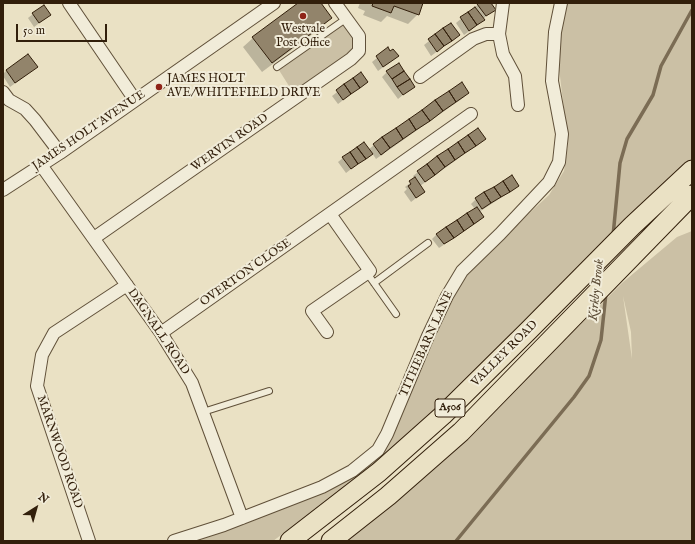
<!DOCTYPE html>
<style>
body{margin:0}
#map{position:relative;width:695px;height:544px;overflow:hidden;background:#eae1c4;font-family:"IM FELL English",serif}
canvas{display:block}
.frame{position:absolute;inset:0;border:4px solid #321f0b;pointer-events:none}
.north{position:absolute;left:16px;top:488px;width:40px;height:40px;-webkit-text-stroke:3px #f1ecd9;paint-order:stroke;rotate:37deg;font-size:11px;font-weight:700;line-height:16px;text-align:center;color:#321f0b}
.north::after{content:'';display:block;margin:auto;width:14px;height:18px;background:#321f0b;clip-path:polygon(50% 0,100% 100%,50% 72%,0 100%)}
.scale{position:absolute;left:16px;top:24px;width:91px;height:18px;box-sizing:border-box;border:2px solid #321f0b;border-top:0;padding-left:5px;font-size:12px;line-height:14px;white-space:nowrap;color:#321f0b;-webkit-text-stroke:3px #f1ecd9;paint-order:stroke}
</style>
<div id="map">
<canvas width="695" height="544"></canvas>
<div class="frame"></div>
<div class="north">N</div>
<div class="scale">50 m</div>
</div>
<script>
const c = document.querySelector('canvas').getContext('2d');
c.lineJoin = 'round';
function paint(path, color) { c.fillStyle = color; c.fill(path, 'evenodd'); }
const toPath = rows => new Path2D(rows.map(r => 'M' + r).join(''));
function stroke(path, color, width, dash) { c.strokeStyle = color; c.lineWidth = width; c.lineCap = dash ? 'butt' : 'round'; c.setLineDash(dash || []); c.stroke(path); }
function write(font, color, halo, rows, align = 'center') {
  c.font = font + ' "IM FELL English",serif'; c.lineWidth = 4; c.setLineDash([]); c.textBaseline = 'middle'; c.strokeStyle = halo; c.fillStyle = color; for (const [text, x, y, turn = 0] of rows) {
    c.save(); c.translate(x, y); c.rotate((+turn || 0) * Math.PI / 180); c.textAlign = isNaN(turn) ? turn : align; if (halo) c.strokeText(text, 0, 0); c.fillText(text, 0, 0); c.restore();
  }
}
paint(toPath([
 [566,3,692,3,692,159,424,420,383,457,380,453,407,399,449,302,468,273,512,229,549,195,564,171,568,144,559,68,561,33],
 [347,18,359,51,296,97,277,67],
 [692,231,692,541,342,541,464,441,622,283,677,237],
 [623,296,631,332,632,359],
 [374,463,331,498,273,541,192,541,355,475]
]), '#cbc0a5');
paint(toPath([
 [300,3,320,3,331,18,322,27,262,72,243,47,253,38],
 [360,3,422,3,418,14,408,24,387,16,381,22,363,15,365,11,358,8],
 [480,3,490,3,494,9,483,19,479,24,464,35,456,23],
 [33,14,50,15,34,27,28,18],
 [451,24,459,35,431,56,424,45],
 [388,49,390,52,398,56,378,71,372,62],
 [7,70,32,71,10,87,3,76,3,74],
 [387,72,414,86,398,99,382,77],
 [361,74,367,82,338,104,332,96],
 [468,93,463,98,376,159,372,153,346,173,338,162,343,158,368,150,374,145],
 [485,139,480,143,420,186,424,192,411,202,404,192,407,189,405,187,415,179,413,176,418,172],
 [518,186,513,190,479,212,483,217,478,222,439,248,432,239,437,234,475,209,471,204,476,199]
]), '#0003');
stroke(toPath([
 [613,236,620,163,627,139,653,95,661,66,692,10],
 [456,541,574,397,589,376,601,340,606,293]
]), '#7b6c54', 3.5);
const building = toPath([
 [298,3,321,3,332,18,272,63,252,37,298,3],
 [373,3,423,3,419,15,394,6,391,13,372,6,373,3],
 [478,3,491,3,496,10,486,16,477,4,478,3],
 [44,5,51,15,39,23,32,13,44,5],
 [475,7,485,20,477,25,468,12,475,7],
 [468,12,477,25,469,31,460,17,468,12],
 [451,23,460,35,452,41,443,28,451,23],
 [443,28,452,41,444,46,435,34,443,28],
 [435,34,444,46,437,52,428,39,435,34],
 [388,47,390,51,393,49,399,56,383,67,376,56,388,47],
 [28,54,38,67,15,83,6,70,28,54],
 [399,63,404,71,392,79,386,71,399,63],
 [404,71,410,79,397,87,392,79,404,71],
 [361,72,368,82,360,88,353,78,361,72],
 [353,78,360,88,351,94,344,84,353,78],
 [410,79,415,87,403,95,397,87,410,79],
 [462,82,469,93,456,102,449,91,462,82],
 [344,84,351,94,343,100,336,90,344,84],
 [449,91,456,102,443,111,435,100,449,91],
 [435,100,443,111,430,121,422,110,435,100],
 [422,110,430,121,416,130,409,119,422,110],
 [409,119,416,130,403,139,396,128,409,119],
 [396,128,403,139,390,148,382,137,396,128],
 [478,128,486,139,476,146,468,135,478,128],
 [468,135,476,146,465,153,458,142,468,135],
 [382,137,390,148,381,155,373,144,382,137],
 [364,142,373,154,366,159,357,147,364,142],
 [458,142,465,153,455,160,448,149,458,142],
 [357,147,366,159,358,164,350,152,357,147],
 [448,149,455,160,445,167,437,156,448,149],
 [350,152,358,164,351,169,342,157,350,152],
 [437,156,445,167,435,175,427,164,437,156],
 [427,164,435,175,425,182,417,171,427,164],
 [512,175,519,186,510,192,503,181,512,175],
 [415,177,425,192,416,198,408,186,411,184,409,181,415,177],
 [503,181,510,192,501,197,494,187,503,181],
 [494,187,501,197,491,203,484,192,494,187],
 [484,192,491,203,482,209,475,198,484,192],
 [477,207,484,217,474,224,467,213,477,207],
 [467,213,474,224,464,231,457,220,467,213],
 [457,220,464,231,454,238,446,227,457,220],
 [446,227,454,238,444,244,436,234,446,227]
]);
paint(building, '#92846b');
stroke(building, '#321f0b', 1);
const lane = toPath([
 [277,67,347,18],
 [367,273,396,314],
 [374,283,428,243],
 [203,412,269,391]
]);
const street = toPath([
 [69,3,135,100],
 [503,3,499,34,503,54,515,76,518,105],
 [420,77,473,39,486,34,499,34],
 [3,92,9,100,25,109,35,120,60,153],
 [41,165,161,333,192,383,242,518],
 [3,190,60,153,274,3],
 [94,238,351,59,359,51,359,36,335,3],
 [327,332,312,311,370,271,330,214],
 [161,333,471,114],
 [89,541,37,386,42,355,54,333,127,285],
 [174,541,224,525,322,487,352,471,378,450,387,434,428,336,447,296,462,271,500,234,549,182,559,162,562,134,552,81,555,32,561,3]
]);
const primary = toPath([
 [290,541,379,472,443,415,529,330,632,226,692,170],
 [331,541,388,496,461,432,692,195]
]);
stroke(lane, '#605039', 8);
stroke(street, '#605039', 14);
stroke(primary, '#321f0b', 21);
stroke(lane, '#f1ecd9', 6);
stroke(street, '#f1ecd9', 12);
stroke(primary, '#eae1c4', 19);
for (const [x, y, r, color] of [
 [303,16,4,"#8f2418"],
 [159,87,4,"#8f2418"]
]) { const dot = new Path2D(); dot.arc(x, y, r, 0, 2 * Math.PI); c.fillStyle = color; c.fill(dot); stroke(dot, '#f1ecd9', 1.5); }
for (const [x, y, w] of [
 [450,408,30]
]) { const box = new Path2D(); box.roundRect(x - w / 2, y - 9, w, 18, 3); c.fillStyle = '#f1ecd9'; c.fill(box); stroke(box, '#321f0b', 1); }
write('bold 11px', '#321f0b', null, [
 ["A506",450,408]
]);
write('12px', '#321f0b', '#f1ecd9', [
 ["Westvale",303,30],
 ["Post Office",303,44],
 ["JAMES HOLT",167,80,"left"],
 ["AVE/WHITEFIELD DRIVE",167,94,"left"]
]);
write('12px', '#321f0b', '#f1ecd9', [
 ["JAMES HOLT AVENUE",89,131,-34],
 ["WERVIN ROAD",230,143,-35],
 ["OVERTON CLOSE",246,273,-35],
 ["DAGNALL ROAD",158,332,56],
 ["TITHEBARN LANE",427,344,-66],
 ["VALLEY ROAD",505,354,-45],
 ["MARNWOOD ROAD",59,452,71]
]);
write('italic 13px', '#5c4c36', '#f1ecd9', [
 ["Kirkby Brook",597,290,-84]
]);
</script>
